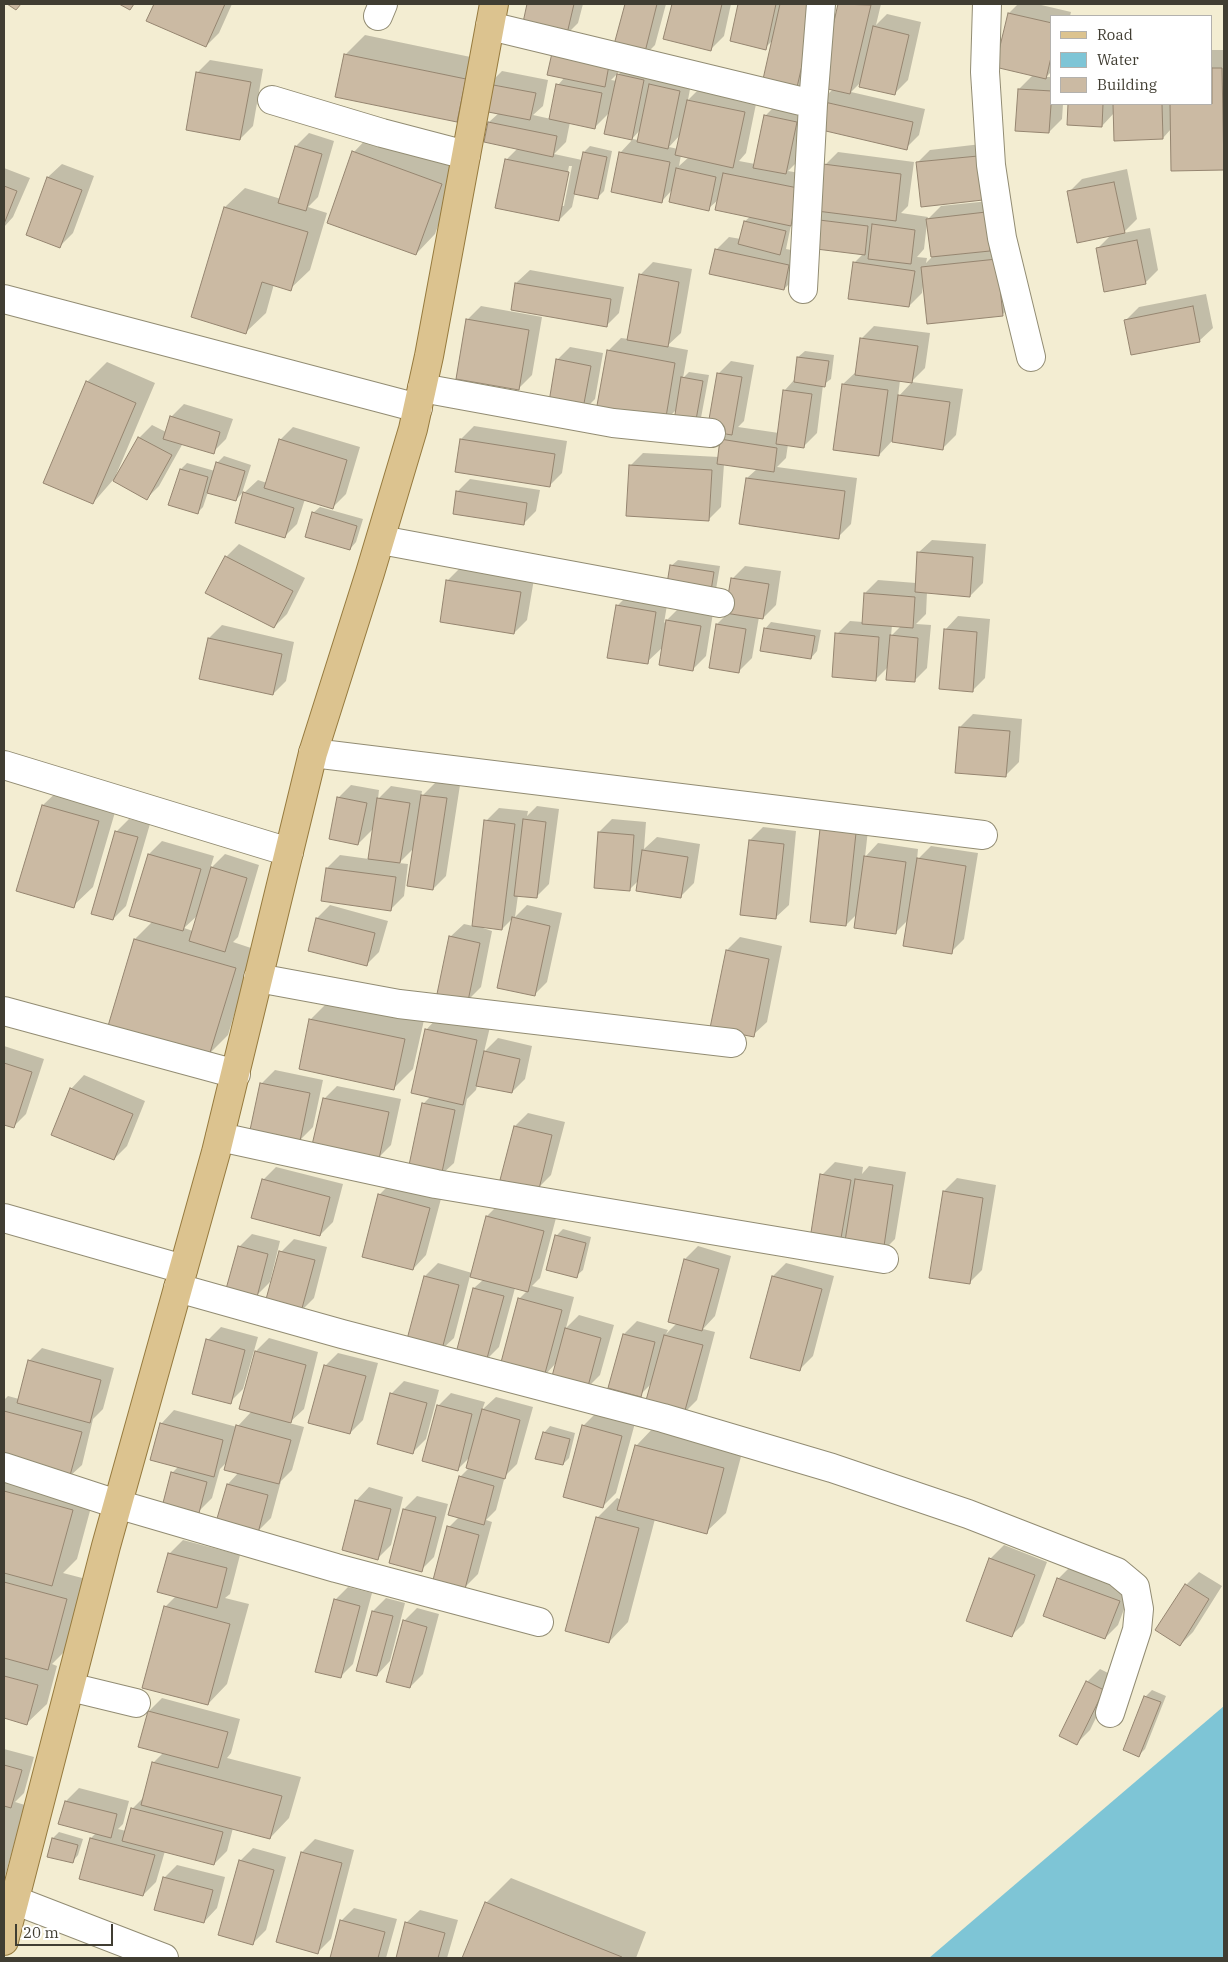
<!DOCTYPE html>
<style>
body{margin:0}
#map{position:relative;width:1228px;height:1962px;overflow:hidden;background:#f3edd2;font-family:"IBM Plex Serif",serif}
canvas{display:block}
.frame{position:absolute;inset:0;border:5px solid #403d32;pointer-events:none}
.legend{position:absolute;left:1050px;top:15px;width:162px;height:90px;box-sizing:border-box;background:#fff;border:1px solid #b3b1ad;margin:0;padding:6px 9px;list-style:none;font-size:15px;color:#403d32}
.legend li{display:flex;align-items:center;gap:10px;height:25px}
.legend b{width:25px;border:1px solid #b3b1ad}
.scale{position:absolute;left:15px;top:1924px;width:98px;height:22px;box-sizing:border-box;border:2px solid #403d32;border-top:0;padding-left:6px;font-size:15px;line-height:18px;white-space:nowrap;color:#403d32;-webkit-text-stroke:4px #fff;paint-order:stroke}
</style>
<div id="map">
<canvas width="1228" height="1962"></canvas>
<div class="frame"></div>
<ul class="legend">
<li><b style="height:6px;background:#dcc38f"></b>Road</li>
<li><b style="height:14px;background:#7ec5d6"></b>Water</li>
<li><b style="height:14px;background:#cbbaa3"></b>Building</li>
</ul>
<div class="scale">20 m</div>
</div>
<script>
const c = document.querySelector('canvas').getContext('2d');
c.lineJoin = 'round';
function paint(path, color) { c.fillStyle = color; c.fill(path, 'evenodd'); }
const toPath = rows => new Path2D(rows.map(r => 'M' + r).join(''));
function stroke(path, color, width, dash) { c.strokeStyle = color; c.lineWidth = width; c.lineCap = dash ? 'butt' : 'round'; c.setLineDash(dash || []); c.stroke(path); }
paint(toPath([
 [1224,1706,1224,1958,929,1958]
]), '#7ec5d6');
paint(toPath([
 [155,4,232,4,219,33,206,46,148,21],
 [528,4,583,4,578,23,565,36,523,26],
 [626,4,666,4,655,45,642,58,622,53,618,73,611,80,617,81,618,75,631,61,657,67,654,81,663,72,692,78,688,100,701,87,757,99,746,153,739,161,755,164,765,116,778,103,809,109,799,160,788,171,811,175,803,211,790,225,791,225,786,249,802,252,797,276,784,289,716,250,729,237,741,239,745,221,751,216,719,199,708,209,672,190,662,201,620,153,633,139,638,140,640,130,632,139,610,112,595,127,570,122,566,142,554,154,582,160,584,152,590,146,612,151,604,191,598,197,575,193,572,207,559,220,506,160,518,148,485,141,489,122,499,113,489,84,502,71,548,80,543,106,533,115,551,119,558,85,565,77,614,51],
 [680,135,678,149,669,147],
 [681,155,689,157,679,166],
 [569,166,572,166,564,206,561,206],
 [673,4,731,4,724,36,711,49,665,38],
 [740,4,826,4,808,82,795,95,773,40,765,48,731,40],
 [839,4,881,4,876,25,887,14,921,22,908,80,895,93,862,81,851,92,925,109,919,135,906,148,821,101,833,89,820,86],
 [1018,4,1037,4,1071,12,1070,16,1052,16,1052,71,1046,77,1052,77,1052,104,1063,104,1062,119,1049,132,1019,89,1033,75,1009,13],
 [365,35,485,60,476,101,457,121,345,55],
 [1212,50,1224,50,1223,168,1171,129,1163,138,1114,113,1102,126,1068,124,1069,104,1212,104],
 [210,60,263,69,253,126,240,139,197,73],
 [373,132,461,164,435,234,416,254,354,152],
 [309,133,334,141,318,197,308,207,327,213,310,270,290,289,274,284,266,313,246,332,193,316,225,207,245,188,281,199,296,146],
 [990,143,995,186,917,163,930,150],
 [838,152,914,162,908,206,901,213,928,217,927,220,941,206,999,200,1016,301,1003,314,923,286,922,293,909,306,854,263,863,254,810,247,825,165],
 [927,223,932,257,926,263,927,258,917,257,924,249],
 [62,164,94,176,73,233,60,246,27,234,48,177],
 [4,168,30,178,13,217,4,227],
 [1127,169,1137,219,1123,233,1150,228,1158,270,1145,283,1097,249,1111,235,1069,192,1082,179],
 [653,262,692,269,681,333,667,346,688,350,683,378,689,372,709,375,700,423,677,409,664,422,608,351,621,338,629,339,640,275],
 [530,270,624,287,619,313,606,326,512,309,516,283],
 [1206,294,1213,328,1199,341,1126,320,1139,307],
 [481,306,542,317,532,375,518,389,468,319],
 [874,326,930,333,925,368,912,381,900,380,898,397,912,382,963,389,956,435,943,448,892,441,879,455,843,384,857,371,861,339],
 [570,347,603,353,595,399,582,412,557,360],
 [805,351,834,355,831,379,823,385,817,433,804,446,788,444,786,458,777,467,857,478,851,524,838,537,747,478,757,469,724,464,721,507,708,520,630,466,643,453,719,457,721,440,728,433,718,374,731,361,754,365,744,421,738,427,779,433,785,390,795,379,798,357],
 [107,362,155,383,116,475,117,475,139,438,152,425,166,432,171,417,184,404,233,419,226,439,213,452,183,443,159,486,146,499,113,480,93,503,87,382],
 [474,426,567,441,562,473,549,486,461,439],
 [293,427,360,447,346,494,332,508,305,499,297,524,284,537,244,493,258,480,267,483,280,440],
 [224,456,251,465,242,493,236,500,208,492,203,507,197,513,170,504,181,469,187,463,215,471,217,463],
 [470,479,540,490,536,511,523,524,457,492],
 [320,507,363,519,356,542,350,549,313,513],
 [932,540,986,544,983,583,970,596,927,592,926,614,916,624,931,625,927,668,914,681,889,666,876,679,837,634,850,621,863,622,865,593,878,580,916,583,918,553],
 [892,625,901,626,891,636],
 [239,544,305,578,287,614,274,627,226,557],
 [678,560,720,566,716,589,710,596,671,566],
 [745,566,781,571,776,605,763,618,759,617,752,658,739,671,717,624,729,612,732,579],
 [461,567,534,579,527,620,514,633,441,621,448,580],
 [630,593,668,599,664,623,680,607,713,613,706,656,693,669,663,647,647,662,617,606],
 [958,616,990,619,985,678,972,691,945,630],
 [771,622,821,630,817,651,811,658,765,629],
 [222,625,294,642,286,681,273,694,209,638],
 [973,714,1022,719,1019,762,1006,775,960,727],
 [436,782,460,785,446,876,433,889,415,847,399,863,408,864,404,896,391,909,327,868,340,855,369,859,374,828,358,844,338,798,351,785,379,790,378,799,391,786,422,791,421,797],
 [63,786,118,802,93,887,73,906,43,805],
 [537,806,559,809,549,884,536,897,518,895,515,917,527,905,562,913,547,982,534,995,498,987,514,917,502,929,483,926,483,928,492,931,481,987,468,1000,450,937,464,924,473,926,486,821,499,808,528,811,527,816],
 [834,817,869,821,865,857,878,843,918,849,917,860,931,846,978,853,964,939,951,952,908,920,895,933,857,914,846,925,821,830],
 [129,819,150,824,126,906,113,919,116,832],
 [612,819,646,822,644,849,657,837,700,844,694,883,681,896,639,880,630,889,599,832],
 [763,827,796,831,789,905,775,918,750,840],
 [162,841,214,856,210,869,225,854,259,865,238,937,233,942,254,949,228,1035,209,1054,110,1025,135,939,153,921,149,854],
 [198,915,193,931,184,928],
 [330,905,388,921,379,952,366,965,309,950,317,918],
 [740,937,782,946,767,1022,753,1035,712,1027,727,950],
 [330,1000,424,1020,413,1069,394,1088,310,1020],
 [439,1016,490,1027,484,1052,498,1038,532,1046,525,1079,512,1092,477,1085,476,1090,467,1099,454,1163,440,1176,424,1103,431,1096,426,1030],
 [4,1046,44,1059,26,1114,13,1127,4,1124],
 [275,1070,323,1080,313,1127,300,1140,251,1130,262,1083],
 [84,1075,145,1101,127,1146,114,1159,71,1089],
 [337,1086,401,1099,391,1145,378,1158,324,1099],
 [528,1113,565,1122,551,1175,538,1188,515,1126],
 [835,1162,863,1167,862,1174,869,1166,906,1172,895,1239,882,1252,848,1234,840,1242,822,1175],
 [276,1167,343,1184,333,1222,320,1235,263,1180],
 [957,1178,996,1185,982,1270,969,1283,944,1191],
 [392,1182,442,1195,426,1255,413,1269,379,1195],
 [500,1203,556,1218,540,1278,532,1286,574,1297,566,1328,579,1315,614,1325,600,1375,587,1388,556,1363,544,1376,519,1299,527,1291,515,1288,499,1347,486,1360,457,1353,474,1288,483,1280,470,1276,454,1338,440,1351,425,1276,438,1263,472,1273,487,1216],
 [563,1229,591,1237,583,1270,576,1276,556,1236],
 [252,1234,280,1241,270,1282,257,1295,239,1247],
 [294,1239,327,1247,314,1298,301,1311,281,1252],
 [698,1246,731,1256,715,1316,703,1329,715,1332,697,1400,684,1413,652,1383,640,1395,624,1334,637,1321,668,1330,666,1334,677,1323,685,1259],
 [786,1263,834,1276,813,1356,800,1369,773,1276],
 [221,1327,258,1337,243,1389,230,1402,208,1340],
 [269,1338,318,1352,304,1409,289,1423,304,1427,292,1470,281,1481,271,1518,258,1531,218,1521,228,1484,239,1472,228,1461,220,1469,212,1498,199,1511,172,1473,179,1466,161,1424,174,1410,237,1427,252,1411,256,1351],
 [42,1348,114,1368,103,1409,93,1419,82,1465,69,1477,97,1485,77,1559,63,1573,86,1579,67,1649,52,1664,57,1666,47,1704,27,1723,4,1717,4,1400,8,1396,19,1399,29,1361],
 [338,1353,378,1363,363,1420,350,1433,325,1366],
 [404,1381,439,1390,426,1439,413,1452,391,1394],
 [451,1393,485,1402,482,1410,496,1397,533,1407,517,1464,505,1476,496,1510,486,1520,492,1522,478,1574,465,1587,449,1527,459,1517,461,1476,469,1468,470,1457,457,1470,438,1406],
 [596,1413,635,1423,616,1493,603,1506,583,1426],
 [550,1426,575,1433,569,1458,563,1464,544,1433],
 [655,1426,743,1449,726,1513,706,1532,655,1519,628,1622,609,1642,597,1518,617,1498,621,1500,636,1446],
 [369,1487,403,1497,391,1545,378,1558,356,1501],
 [417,1496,448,1504,434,1557,421,1570,390,1562,404,1509],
 [183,1540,240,1555,230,1594,225,1598,249,1604,227,1684,208,1704,165,1607,176,1596,159,1591,170,1553],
 [1004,1545,1047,1562,1024,1623,1011,1636,968,1620,990,1559],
 [1071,1566,1132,1588,1118,1625,1105,1638,1058,1579],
 [1199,1572,1222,1586,1193,1632,1180,1645,1186,1585],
 [348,1587,372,1593,353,1664,340,1677,335,1600],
 [386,1598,405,1603,390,1661,377,1675,357,1670,373,1611],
 [417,1608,439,1614,423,1674,410,1687,404,1621],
 [1100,1669,1116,1677,1090,1730,1076,1744,1087,1682],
 [1152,1690,1166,1696,1145,1749,1139,1755,1125,1749,1146,1696],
 [162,1698,240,1719,231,1753,227,1758,301,1777,289,1818,270,1838,233,1828,227,1851,214,1864,165,1851,156,1882,143,1895,91,1838,96,1833,66,1801,79,1788,129,1801,123,1824,118,1829,126,1831,132,1809,144,1797,153,1763,164,1752,149,1711],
 [4,1749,34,1757,24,1793,15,1802,25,1805,4,1880],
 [59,1832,83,1839,78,1855,72,1862,53,1838],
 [315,1839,354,1850,331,1939,318,1952,302,1852],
 [253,1848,286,1857,266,1930,253,1943,240,1861],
 [177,1865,225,1877,217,1908,204,1922,164,1878],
 [511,1878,646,1932,636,1958,464,1958,486,1903],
 [354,1908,397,1919,386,1958,332,1958,341,1921],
 [420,1910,458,1920,447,1958,397,1958,406,1923]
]), '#0003');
const building = toPath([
 [7,4,21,4,16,10,7,4],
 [119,4,134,4,130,10,119,4],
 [154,4,225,4,206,47,146,21,154,4],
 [527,4,574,4,566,38,522,27,527,4],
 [625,4,657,4,643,60,612,52,625,4],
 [672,4,722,4,711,51,663,39,672,4],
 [738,4,776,4,766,50,730,41,738,4],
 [780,4,816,4,795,96,761,88,780,4],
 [838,4,871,5,850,94,819,87,838,4],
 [1008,13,1052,23,1052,53,1046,79,995,67,1008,13],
 [873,26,909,35,895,95,859,87,873,26],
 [552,53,609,65,605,87,547,75,552,53],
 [344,54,466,79,457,122,335,97,344,54],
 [1212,68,1222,68,1224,170,1171,171,1170,104,1212,104,1212,68],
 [196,72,251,82,240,140,186,130,196,72],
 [617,74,644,80,632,140,604,134,617,74],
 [488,84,536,93,530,120,483,111,488,84],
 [556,84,602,93,595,129,549,119,556,84],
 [649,84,680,91,668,149,637,142,649,84],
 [1018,89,1052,91,1049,133,1015,131,1018,89],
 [687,100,745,112,733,168,675,155,687,100],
 [820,101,913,122,907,150,813,128,820,101],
 [1068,104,1103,104,1102,127,1067,125,1068,104],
 [1113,104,1162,104,1163,139,1114,141,1113,104],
 [764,115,797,122,786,174,753,168,764,115],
 [488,122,557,136,553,157,484,142,488,122],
 [295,146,322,154,306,211,278,203,295,146],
 [352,151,442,184,416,255,327,223,352,151],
 [583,152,607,157,598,199,574,194,583,152],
 [619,152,670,162,662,203,611,192,619,152],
 [978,156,983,200,921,207,916,162,978,156],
 [505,159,569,172,559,221,495,208,505,159],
 [823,164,901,174,896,221,817,211,823,164],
 [676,168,716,177,709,211,669,202,676,168],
 [723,173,798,188,791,226,715,210,723,173],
 [47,177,82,190,60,248,26,235,47,177],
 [1114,182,1125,233,1077,243,1067,191,1114,182],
 [4,186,17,191,4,224,4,186],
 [224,207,308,232,291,291,262,282,246,334,191,317,224,207],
 [986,212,990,251,931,257,926,219,986,212],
 [811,219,868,226,865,255,808,248,811,219],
 [744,221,786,231,780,255,738,244,744,221],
 [872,224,915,230,911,264,868,259,872,224],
 [1137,240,1146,284,1104,292,1096,248,1137,240],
 [715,249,789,265,784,290,709,274,715,249],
 [997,259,1003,316,927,324,921,267,997,259],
 [853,262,915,271,909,307,848,299,853,262],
 [639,274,679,282,668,347,627,340,639,274],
 [515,283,611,299,607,327,511,310,515,283],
 [1193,306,1200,342,1131,355,1124,320,1193,306],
 [466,319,529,330,519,390,456,379,466,319],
 [860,338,918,346,912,383,855,375,860,338],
 [607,350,675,363,665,423,596,411,607,350],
 [797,357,829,361,825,387,794,382,797,357],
 [556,359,591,366,582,414,548,408,556,359],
 [717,373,742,377,732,435,707,431,717,373],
 [681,377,703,381,694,431,673,427,681,377],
 [86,381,136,403,93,504,43,483,86,381],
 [842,384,888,390,879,456,833,450,842,384],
 [783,390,812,394,804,448,776,444,783,390],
 [898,395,950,402,943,450,892,442,898,395],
 [170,416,220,432,214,454,163,439,170,416],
 [138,437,172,455,147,500,113,481,138,437],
 [279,439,347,460,333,509,264,488,279,439],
 [460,439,555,454,550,487,455,472,460,439],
 [720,439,777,448,774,472,717,464,720,439],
 [216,462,245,471,236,501,207,493,216,462],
 [629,465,712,470,709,521,626,516,629,465],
 [180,469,208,477,198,514,168,505,180,469],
 [746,478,845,491,839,539,739,524,746,478],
 [456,491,527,503,524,525,453,514,456,491],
 [243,492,294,508,285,538,235,523,243,492],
 [312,512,357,526,350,550,305,537,312,512],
 [917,552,973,557,970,597,915,592,917,552],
 [225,556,293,591,274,628,205,593,225,556],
 [670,565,714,572,710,597,666,590,670,565],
 [731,578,769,584,763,619,725,613,731,578],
 [446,580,521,592,514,634,440,622,446,580],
 [864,593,915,597,913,628,862,624,864,593],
 [616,605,656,612,648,664,607,658,616,605],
 [666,620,701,626,693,671,659,665,666,620],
 [716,624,746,629,739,673,709,668,716,624],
 [764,628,815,636,811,659,760,651,764,628],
 [944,629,977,632,973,692,939,689,944,629],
 [835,633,879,637,876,681,832,677,835,633],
 [890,635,918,638,915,682,886,680,890,635],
 [208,638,282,654,273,695,199,679,208,638],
 [959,727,1010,731,1006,777,955,773,959,727],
 [421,795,447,798,433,890,407,886,421,795],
 [337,797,367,803,358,845,329,839,337,797],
 [377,798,410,803,400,863,368,859,377,798],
 [42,805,99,821,74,908,16,891,42,805],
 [523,819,546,822,537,898,514,896,523,819],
 [484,820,515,824,502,930,472,926,484,820],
 [820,829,856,833,846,926,810,922,820,829],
 [115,831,138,837,113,920,91,914,115,831],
 [598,832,634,835,630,891,594,888,598,832],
 [749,840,784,844,776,919,740,915,749,840],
 [642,850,688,857,681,898,636,891,642,850],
 [148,854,201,869,183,931,129,916,148,854],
 [864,856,906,862,896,934,854,928,864,856],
 [917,858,966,866,952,954,903,946,917,858],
 [211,867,247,878,225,952,189,941,211,867],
 [326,868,396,877,391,911,321,901,326,868],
 [512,917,550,926,535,996,497,988,512,917],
 [316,918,375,933,367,966,308,951,316,918],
 [449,936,480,943,468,1001,437,994,449,936],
 [134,939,236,968,209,1056,108,1026,134,939],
 [726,950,769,959,754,1037,710,1028,726,950],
 [309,1019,405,1039,394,1090,299,1069,309,1019],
 [425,1029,477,1040,463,1105,411,1093,425,1029],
 [484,1051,520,1059,512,1093,476,1086,484,1051],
 [4,1063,32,1072,14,1128,4,1125,4,1063],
 [260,1083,310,1093,300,1141,250,1130,260,1083],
 [70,1088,133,1114,114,1160,51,1135,70,1088],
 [323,1098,389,1112,379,1159,312,1145,323,1098],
 [422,1103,455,1110,441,1177,408,1170,422,1103],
 [514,1126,552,1135,539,1189,500,1180,514,1126],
 [820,1174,851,1180,840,1244,810,1239,820,1174],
 [262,1179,330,1197,320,1236,251,1218,262,1179],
 [855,1179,893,1185,883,1253,844,1247,855,1179],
 [943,1191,983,1198,970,1284,929,1278,943,1191],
 [378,1194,430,1208,413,1270,362,1257,378,1194],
 [486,1216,544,1231,528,1292,470,1277,486,1216],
 [555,1235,586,1243,577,1278,546,1270,555,1235],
 [238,1246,268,1254,257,1297,226,1289,238,1246],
 [279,1251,315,1260,301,1312,265,1303,279,1251],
 [684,1259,719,1269,702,1331,668,1322,684,1259],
 [424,1276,459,1285,441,1353,406,1343,424,1276],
 [772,1276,822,1289,800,1371,750,1358,772,1276],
 [473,1288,504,1296,486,1362,456,1353,473,1288],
 [518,1298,562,1310,544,1377,500,1366,518,1298],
 [565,1328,601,1338,587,1390,551,1380,565,1328],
 [623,1334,655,1342,641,1397,608,1388,623,1334],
 [664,1335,703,1345,684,1414,645,1404,664,1335],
 [206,1339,245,1350,231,1404,192,1394,206,1339],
 [255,1351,306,1365,291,1423,239,1409,255,1351],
 [28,1360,101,1380,90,1423,17,1403,28,1360],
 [324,1365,366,1376,350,1434,308,1423,324,1365],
 [390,1393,427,1403,413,1454,377,1444,390,1393],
 [437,1405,472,1414,458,1471,422,1461,437,1405],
 [482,1409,520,1420,505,1479,466,1468,482,1409],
 [4,1411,82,1432,69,1479,4,1462,4,1411],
 [160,1423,223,1440,214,1477,150,1460,160,1423],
 [236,1425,291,1440,279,1484,224,1470,236,1425],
 [582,1425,622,1436,603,1508,563,1497,582,1425],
 [543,1432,570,1439,563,1465,535,1459,543,1432],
 [635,1445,724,1468,707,1534,617,1510,635,1445],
 [171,1472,207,1482,199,1513,163,1503,171,1472],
 [459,1476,494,1486,484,1525,448,1515,459,1476],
 [227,1484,268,1495,258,1533,216,1522,227,1484],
 [4,1491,73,1510,52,1586,4,1573,4,1491],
 [355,1500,391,1509,378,1560,342,1550,355,1500],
 [403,1509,436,1517,422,1572,389,1563,403,1509],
 [596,1517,639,1528,609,1643,565,1631,596,1517],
 [447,1526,479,1535,465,1589,433,1580,447,1526],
 [168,1553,227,1568,217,1608,157,1592,168,1553],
 [989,1558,1035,1575,1012,1637,966,1621,989,1558],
 [1057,1578,1120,1601,1105,1639,1043,1616,1057,1578],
 [4,1582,67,1599,48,1670,4,1658,4,1582],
 [1185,1584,1209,1599,1180,1646,1155,1630,1185,1584],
 [334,1599,360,1606,341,1678,315,1672,334,1599],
 [164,1606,230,1624,208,1705,142,1688,164,1606],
 [372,1611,393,1616,377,1676,356,1671,372,1611],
 [403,1620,427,1627,410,1688,386,1682,403,1620],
 [4,1676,38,1685,27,1725,4,1718,4,1676],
 [1086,1681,1104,1690,1077,1745,1059,1736,1086,1681],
 [1144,1696,1161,1702,1139,1757,1123,1750,1144,1696],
 [148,1711,228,1732,218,1768,138,1747,148,1711],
 [152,1762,282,1796,270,1839,141,1805,152,1762],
 [4,1765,22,1770,11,1808,4,1806,4,1765],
 [65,1801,117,1814,111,1838,58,1824,65,1801],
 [131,1808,223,1832,214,1865,122,1841,131,1808],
 [52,1838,78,1845,73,1863,47,1857,52,1838],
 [90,1838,155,1855,143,1896,79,1879,90,1838],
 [301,1852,342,1863,318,1954,276,1942,301,1852],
 [239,1860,274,1870,253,1945,218,1935,239,1860],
 [163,1877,213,1890,204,1923,154,1910,163,1877],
 [485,1902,622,1957,621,1958,462,1958,485,1902],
 [340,1920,385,1932,378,1958,330,1958,340,1920],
 [405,1922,445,1933,438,1958,396,1958,405,1922]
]);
paint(building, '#cbbaa3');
stroke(building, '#958570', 1);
const minor = toPath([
 [987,4,985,72,991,165,1002,238,1031,357],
 [378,16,383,4],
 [490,26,813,104],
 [272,100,382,133,466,155],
 [803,289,813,104,821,4],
 [4,299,418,408],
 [422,388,613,423,711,433],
 [381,540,720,603],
 [313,753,983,835],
 [4,765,289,852],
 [258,978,399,1004,732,1043],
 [4,1011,236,1074],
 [220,1137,436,1184,884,1259],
 [4,1218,183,1269],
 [178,1288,342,1334,663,1418,832,1468,968,1514,1117,1572,1135,1587,1139,1609,1137,1630,1110,1713],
 [4,1467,117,1504,336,1568,539,1622],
 [70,1687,136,1703],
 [14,1900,164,1958]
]);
const major = toPath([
 [4,1941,106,1546,216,1152,313,753,370,573,413,429,429,356,494,4]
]);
stroke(minor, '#928c73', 30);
stroke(major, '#967a3e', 30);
stroke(minor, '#fff', 28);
stroke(major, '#dcc38f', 28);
</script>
